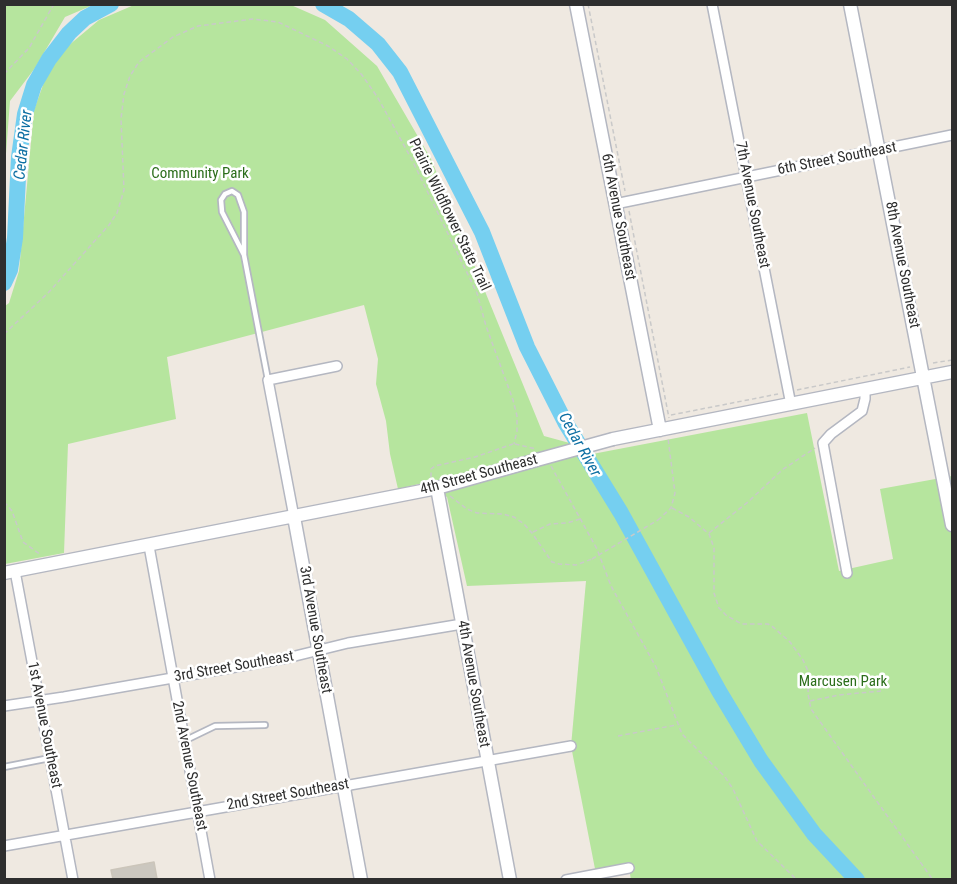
<!DOCTYPE html>
<style>
body{margin:0}
#map{position:relative;width:957px;height:884px;overflow:hidden;background:#efe9e1;font-family:"Roboto Condensed",sans-serif}
canvas{display:block}
.frame{position:absolute;inset:0;border:6px solid #2e2e2e;pointer-events:none}
</style>
<div id="map">
<canvas width="957" height="884"></canvas>
<div class="frame"></div>
</div>
<script>
const c = document.querySelector('canvas').getContext('2d');
c.lineJoin = 'round';
function paint(path, color) { c.fillStyle = color; c.fill(path, 'evenodd'); }
const toPath = rows => new Path2D(rows.map(r => 'M' + r).join(''));
function stroke(path, color, width, dash) { c.strokeStyle = color; c.lineWidth = width; c.lineCap = dash ? 'butt' : 'round'; c.setLineDash(dash || []); c.stroke(path); }
function write(font, color, halo, rows, align = 'center') {
  c.font = font + ' "Roboto Condensed",sans-serif'; c.lineWidth = 5; c.setLineDash([]); c.textBaseline = 'middle'; c.strokeStyle = halo; c.fillStyle = color; for (const [text, x, y, turn = 0] of rows) {
    c.save(); c.translate(x, y); c.rotate((+turn || 0) * Math.PI / 180); c.textAlign = isNaN(turn) ? turn : align; if (halo) c.strokeText(text, 0, 0); c.fillText(text, 0, 0); c.restore();
  }
}
paint(toPath([
 [5,4,93,5,65,17,35,68,10,101,5,167],
 [134,5,291,5,325,20,377,66,431,159,544,436,577,445,582,456,807,413,839,571,893,559,880,489,952,476,952,879,631,880,629,868,596,874,571,746,586,581,467,586,447,497,423,483,398,489,390,454,386,421,376,384,378,359,364,305,167,357,176,419,68,444,64,553,5,564,5,306,9,303,19,271,34,110,47,74,68,46,99,20]
]), '#b6e59e');
stroke(toPath([
 [323,4,349,19,378,44,400,72,482,232,527,347,565,422,621,513,719,691,761,761,814,834,857,880],
 [4,283,10,270,15,238,19,157,25,114,34,85,49,59,69,33,85,18,111,4]
]), '#75cff0', 16);
const building = toPath([
 [154,862,157,879,113,879,111,870,154,862]
]);
paint(building, '#cbc7bf');
stroke(building, '#cbc5ba', 1.5);
const service = toPath([
 [244,255,222,212,221,200,225,194,232,191,238,195,244,212,244,255,268,380],
 [184,741,215,726,265,725],
 [4,767,50,758]
]);
const minor = toPath([
 [712,4,791,405],
 [615,204,952,135],
 [294,517,268,380,337,366],
 [149,546,210,880],
 [15,571,73,880],
 [847,573,823,443,831,434,862,411,865,399,865,390],
 [4,706,64,697,287,658,348,643,462,624],
 [4,846,571,746],
 [566,880,629,868]
]);
const tertiary = toPath([
 [576,4,660,430],
 [850,4,952,525],
 [613,439,952,372],
 [437,488,510,880],
 [294,517,361,880],
 [4,573,437,488,533,461]
]);
stroke(service, '#b4b7c1', 8);
stroke(minor, '#b4b7c1', 12);
stroke(tertiary, '#b4b7c1', 15);
stroke(toPath([
 [588,4,625,191],
 [4,74,29,48,54,4],
 [629,211,669,418],
 [4,334,48,293,109,225,117,213,124,190,121,119,124,94,130,76,139,62,173,37,198,26,253,19,278,22,328,46,347,59,362,75,378,98,412,160,477,293,486,326,513,400,517,416,517,431,514,444],
 [933,363,952,360],
 [797,390,910,367],
 [671,415,778,394],
 [515,444,536,449],
 [551,466,597,549,611,586,656,667,682,734,725,777,733,789,757,841,797,880],
 [431,477,431,469,435,466,475,457,513,444],
 [450,496,467,509,477,513,503,514,514,517,524,524,532,533,552,562,559,564,576,565,592,559],
 [4,502,12,511,23,542,41,555],
 [672,508,689,517,709,534,714,548,714,593,719,608,727,616,742,624,768,624,773,627,790,642,803,660,809,673,808,694,811,709,933,880],
 [658,520,671,508,675,493,668,438],
 [533,532,550,524,567,523,580,519],
 [709,533,748,502,782,470,815,448],
 [810,701,839,695,881,691],
 [618,736,676,725]
]), '#c9c9c9', 1.5, [4.5, 3]);
stroke(service, '#fff', 4.5);
stroke(minor, '#fff', 9);
stroke(tertiary, '#fff', 12);
const tertiaryBridge = toPath([
 [533,461,613,439]
]);
stroke(tertiaryBridge, '#b4b7c1', 15, []);
stroke(toPath([
 [592,559,658,520]
]), '#c9c9c9', 1.5, [4.5, 3]);
stroke(tertiaryBridge, '#fff', 12);
write('15px', '#2e2e2e', '#fff', [
 ["6th Street Southeast",837,159,-11],
 ["7th Avenue Southeast",752,205,79],
 ["Prairie Wildflower State Trail",449,215,64],
 ["6th Avenue Southeast",618,217,79],
 ["8th Avenue Southeast",902,265,79],
 ["4th Street Southeast",479,475,-15],
 ["3rd Avenue Southeast",315,630,80],
 ["3rd Street Southeast",234,667,-10],
 ["4th Avenue Southeast",473,684,80],
 ["1st Avenue Southeast",44,725,79],
 ["2nd Avenue Southeast",189,766,79],
 ["2nd Street Southeast",288,795,-10]
]);
write('15px', '#2c6e1b', '#fff', [
 ["Community Park",200,174],
 ["Marcusen Park",843,682]
]);
write('italic 16px', '#0d6fa3', '#fff', [
 ["Cedar River",24,145,-84],
 ["Cedar River",579,445,61]
]);
</script>
